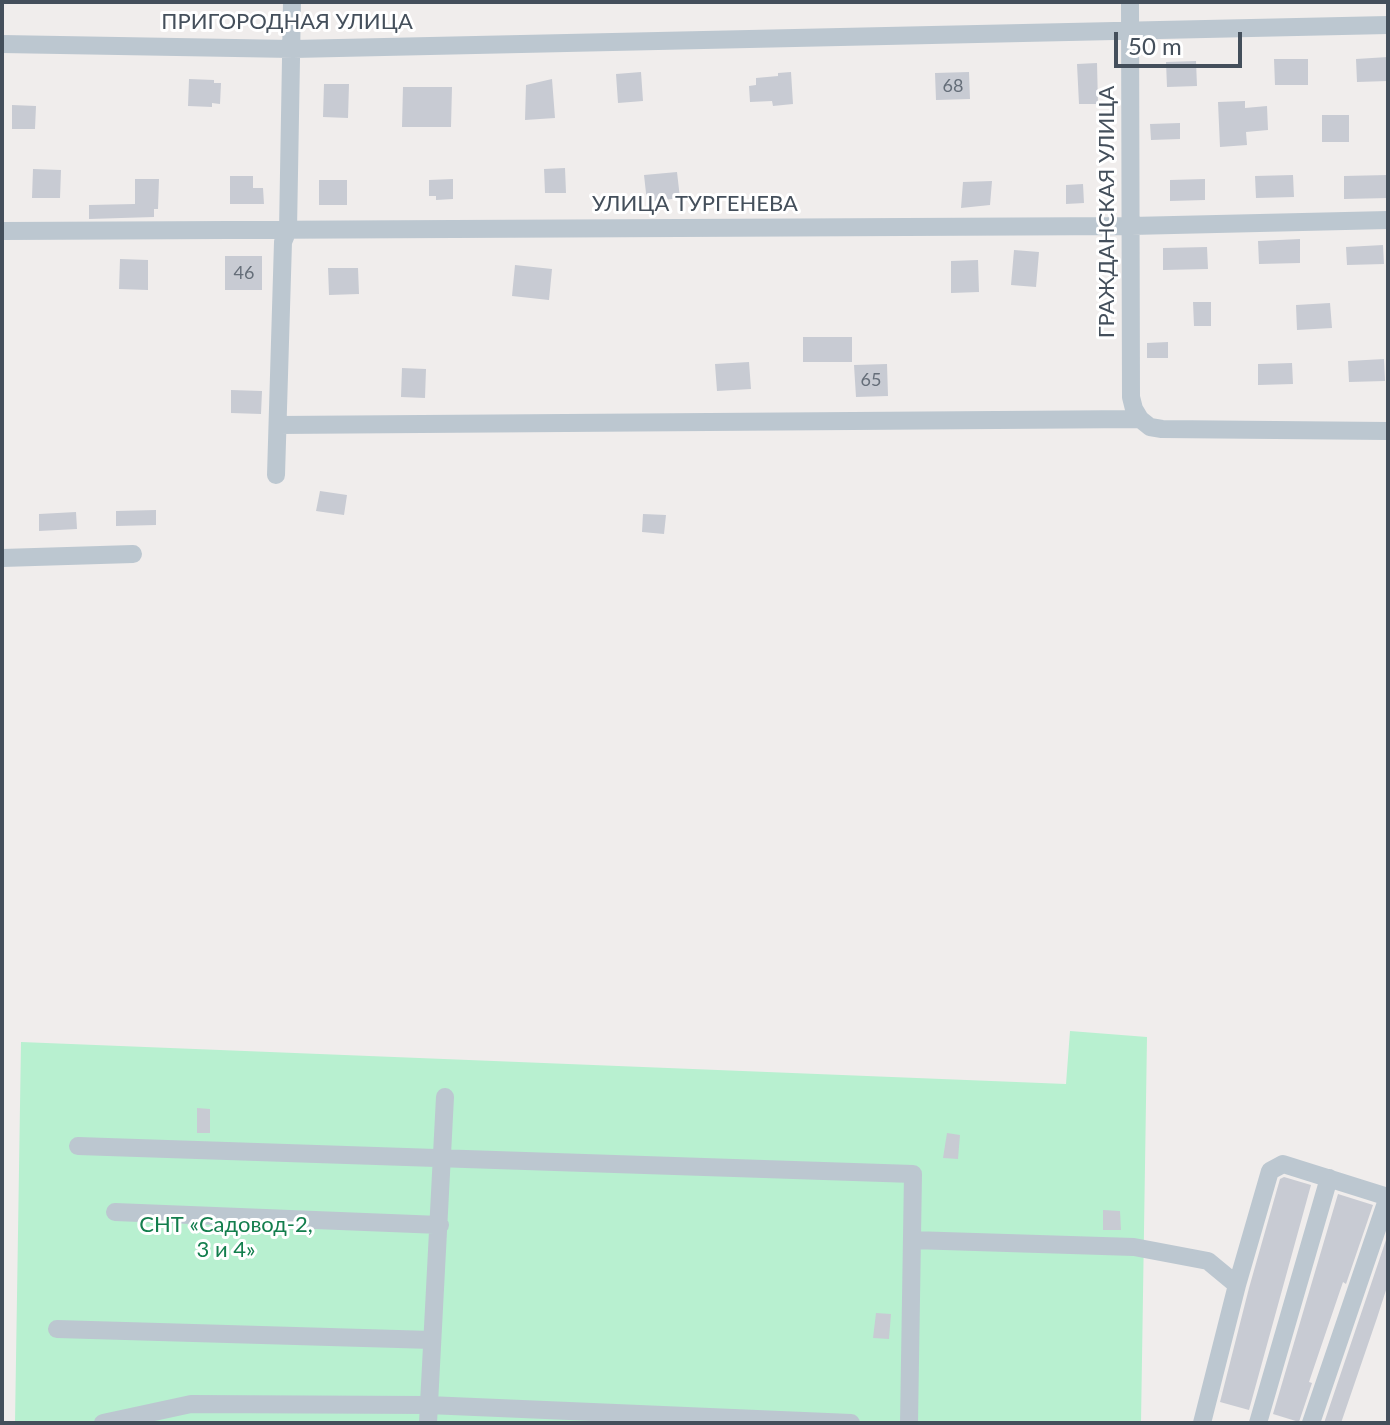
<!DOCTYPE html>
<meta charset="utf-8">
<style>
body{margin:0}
#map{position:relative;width:1390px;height:1425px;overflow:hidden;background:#f0edec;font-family:Lato,sans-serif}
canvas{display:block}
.frame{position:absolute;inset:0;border:4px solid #444f5b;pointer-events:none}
.scale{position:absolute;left:1114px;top:32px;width:128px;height:36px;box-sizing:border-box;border:4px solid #444f5b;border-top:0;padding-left:10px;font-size:24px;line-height:28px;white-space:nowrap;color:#444f5b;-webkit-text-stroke:6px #fff;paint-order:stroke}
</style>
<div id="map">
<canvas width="1390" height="1425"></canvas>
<div class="frame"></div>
<div class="scale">50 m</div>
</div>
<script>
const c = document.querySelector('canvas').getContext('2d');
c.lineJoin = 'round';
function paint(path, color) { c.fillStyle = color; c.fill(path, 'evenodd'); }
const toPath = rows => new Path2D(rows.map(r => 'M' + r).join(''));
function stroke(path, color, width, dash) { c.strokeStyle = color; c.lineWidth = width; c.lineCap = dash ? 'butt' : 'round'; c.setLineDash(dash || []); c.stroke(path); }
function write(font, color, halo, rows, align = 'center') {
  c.font = font + ' Lato,sans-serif'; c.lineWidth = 6; c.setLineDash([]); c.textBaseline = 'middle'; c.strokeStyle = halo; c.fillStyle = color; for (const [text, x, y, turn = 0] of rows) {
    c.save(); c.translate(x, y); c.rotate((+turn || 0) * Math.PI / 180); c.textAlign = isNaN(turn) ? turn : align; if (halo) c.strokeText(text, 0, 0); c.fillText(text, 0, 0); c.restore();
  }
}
paint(toPath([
 [1070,1031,1147,1037,1141,1423,15,1423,21,1042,1066,1084]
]), '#b8f0d0');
paint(toPath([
 [1388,57,1388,81,1357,82,1356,59],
 [1274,59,1308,59,1308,85,1275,85],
 [1196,61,1197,86,1167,87,1166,62],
 [1097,63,1098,104,1079,104,1077,64],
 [641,72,643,101,618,103,616,74],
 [791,72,793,104,773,106,772,101,750,102,749,86,756,85,756,78,778,76,778,73],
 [969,72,970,99,936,100,935,73],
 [189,79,214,80,214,83,221,83,220,104,212,103,212,107,188,106],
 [552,79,555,118,525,120,526,85],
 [324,84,349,84,348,118,323,117],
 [403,87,452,87,451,127,402,127],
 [1245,101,1245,108,1267,106,1268,130,1246,132,1247,145,1220,147,1218,102],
 [12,105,36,106,35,129,12,129],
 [1322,115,1349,115,1349,142,1322,142],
 [1180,123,1180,139,1151,140,1150,124],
 [565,168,566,193,545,193,544,169],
 [33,169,61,170,60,198,32,198],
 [677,172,680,198,647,202,644,175],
 [1293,175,1294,197,1256,198,1255,176],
 [1388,175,1388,198,1344,199,1344,176],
 [230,176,253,176,253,188,263,188,264,204,230,204],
 [135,179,159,179,158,209,154,209,154,217,89,219,89,205,135,204],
 [453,179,453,199,436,200,436,196,429,196,429,180],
 [1205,179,1205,200,1170,201,1170,180],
 [319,180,347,180,347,205,319,205],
 [992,181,990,205,961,208,963,182],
 [1083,184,1084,203,1066,204,1066,185],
 [1300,239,1300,263,1259,264,1258,241],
 [1383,245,1384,264,1347,265,1346,247],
 [1207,247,1208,269,1163,270,1163,248],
 [1014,250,1039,252,1036,287,1011,285],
 [225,256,262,256,262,290,225,290],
 [120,259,148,260,148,290,119,289],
 [978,260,979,292,951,293,951,261],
 [515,265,552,269,549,300,512,296],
 [328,268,358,268,359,294,329,295],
 [1193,302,1211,302,1211,326,1194,326],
 [1330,303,1332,328,1297,330,1296,305],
 [803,337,852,337,852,362,803,362],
 [1168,342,1168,358,1147,358,1147,343],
 [1384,359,1385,381,1349,382,1348,361],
 [749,362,751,389,717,391,715,364],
 [1292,363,1293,384,1258,385,1258,364],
 [887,364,888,396,856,397,854,365],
 [402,368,426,369,425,398,401,397],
 [231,390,262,391,261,414,231,413],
 [320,491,347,495,344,515,316,511],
 [156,510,156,525,116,526,116,511],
 [76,512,77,529,39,531,39,514],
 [643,514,666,515,664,534,642,532],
 [197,1108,210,1109,210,1133,197,1133],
 [947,1133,960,1135,958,1159,943,1158],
 [1284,1177,1311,1185,1249,1410,1220,1402,1249,1288,1280,1179],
 [1338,1194,1373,1205,1346,1284,1343,1282,1309,1382,1312,1383,1299,1422,1273,1414],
 [1103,1210,1120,1211,1121,1230,1103,1230],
 [1388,1234,1388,1284,1377,1318,1341,1423,1324,1423],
 [876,1313,891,1314,889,1339,873,1338]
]), '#c8cbd3');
stroke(toPath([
 [1130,2,1131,397,1134,409,1140,419,1150,427,1162,429,1388,431],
 [2,44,293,49,1388,25],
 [2,231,1131,226,1388,220],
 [278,425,1140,419],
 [276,475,283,242,288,230,292,2],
 [2,558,133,554],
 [78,1146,913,1174,909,1423],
 [115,1212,440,1225],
 [912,1240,1134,1247,1208,1261,1237,1285],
 [57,1329,432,1340],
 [103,1423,191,1404,428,1405,851,1423],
 [428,1423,445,1097],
 [1202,1423,1237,1285,1270,1171,1283,1164,1388,1197],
 [1258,1423,1329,1178],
 [1311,1423,1388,1197]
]), '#bcc7d0', 18);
write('18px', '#656e79', null, [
 ["68",953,86],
 ["46",244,273],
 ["65",871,380]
]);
write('22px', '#444f5b', '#fff', [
 ["ПРИГОРОДНАЯ УЛИЦА",287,22],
 ["УЛИЦА ТУРГЕНЕВА",695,204],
 ["ГРАЖДАНСКАЯ УЛИЦА",1107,212,-90]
]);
write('22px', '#137e4d', '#fff', [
 ["СНТ «Садовод-2,",226,1225],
 ["3 и 4»",226,1250]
]);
</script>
